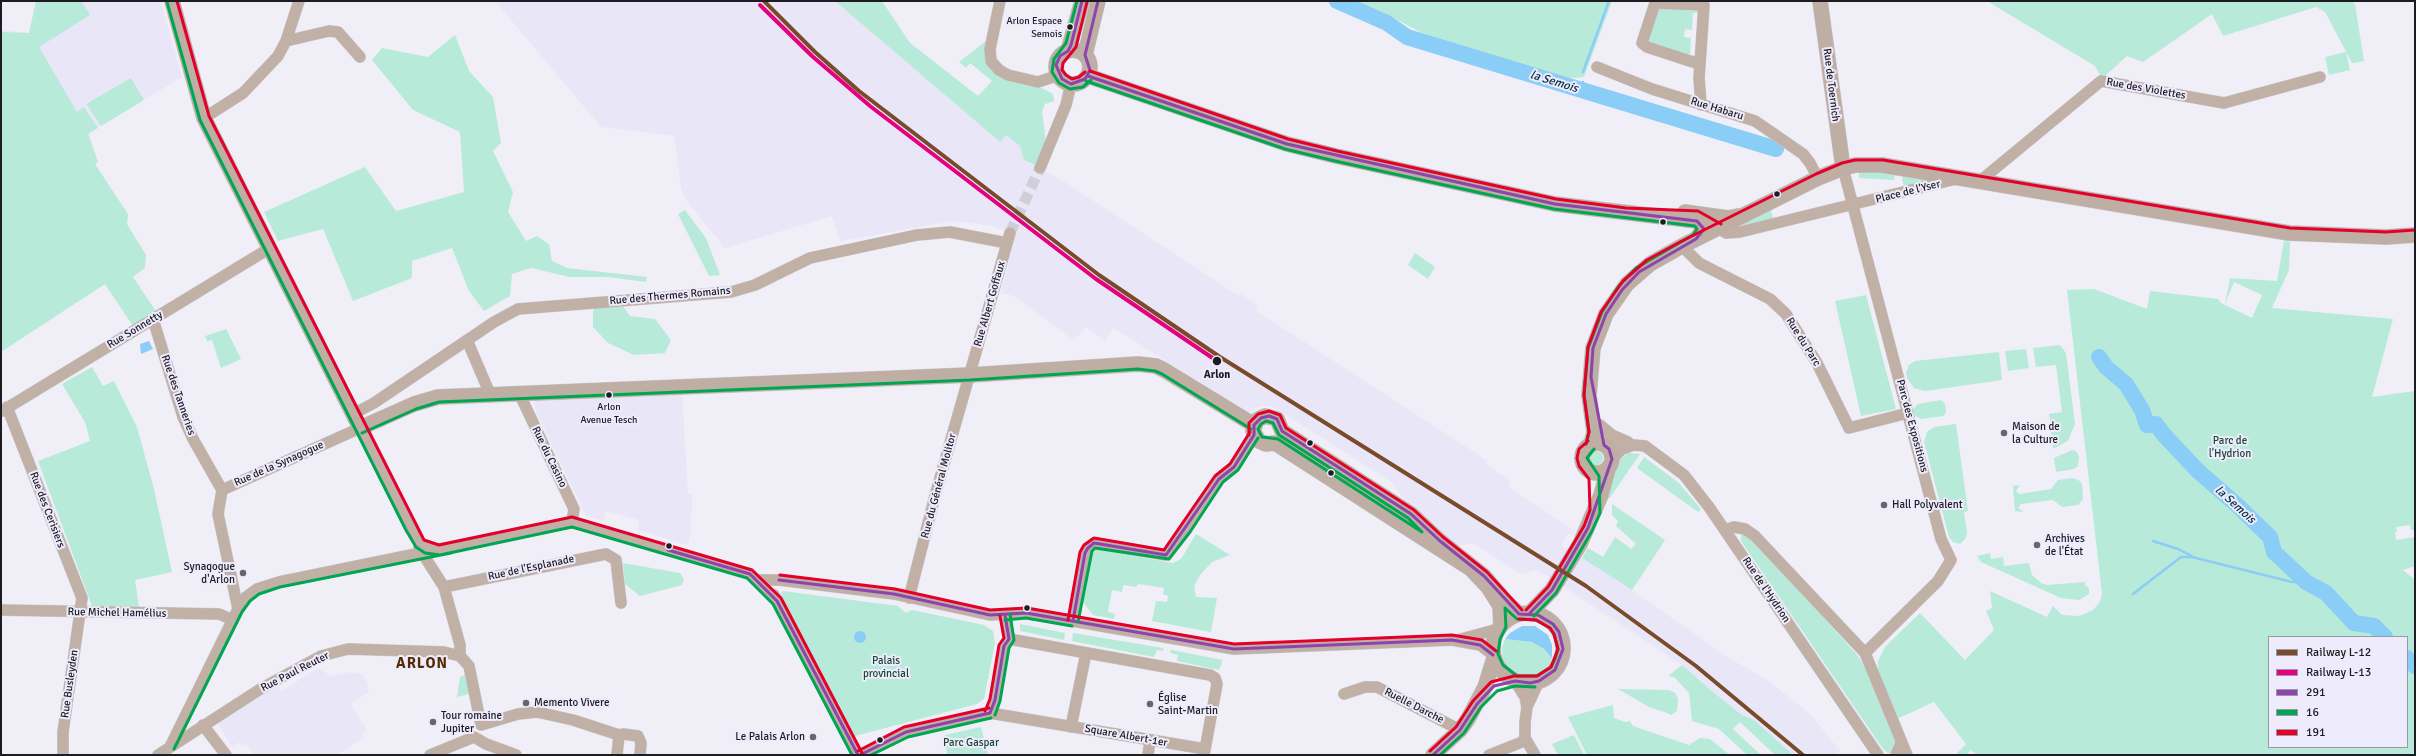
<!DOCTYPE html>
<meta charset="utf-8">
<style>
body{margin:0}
#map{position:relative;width:2416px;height:756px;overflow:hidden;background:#f0eff8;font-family:Signika,sans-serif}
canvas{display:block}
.frame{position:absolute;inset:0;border:2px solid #1d1c22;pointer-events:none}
.legend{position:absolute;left:2268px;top:636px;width:140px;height:112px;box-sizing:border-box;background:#edebfc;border:1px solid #9a98a5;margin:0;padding:5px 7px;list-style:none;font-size:12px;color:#1d1c22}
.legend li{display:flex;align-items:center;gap:8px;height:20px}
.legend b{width:20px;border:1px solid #9a98a5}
</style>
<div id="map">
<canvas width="2416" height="756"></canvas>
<div class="frame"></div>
<ul class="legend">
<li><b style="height:5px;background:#7a4b2a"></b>Railway L-12</li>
<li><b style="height:5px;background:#e5007d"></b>Railway L-13</li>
<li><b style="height:5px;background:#8e44ad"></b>291</li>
<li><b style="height:5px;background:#00a651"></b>16</li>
<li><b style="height:5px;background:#e4002b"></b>191</li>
</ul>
</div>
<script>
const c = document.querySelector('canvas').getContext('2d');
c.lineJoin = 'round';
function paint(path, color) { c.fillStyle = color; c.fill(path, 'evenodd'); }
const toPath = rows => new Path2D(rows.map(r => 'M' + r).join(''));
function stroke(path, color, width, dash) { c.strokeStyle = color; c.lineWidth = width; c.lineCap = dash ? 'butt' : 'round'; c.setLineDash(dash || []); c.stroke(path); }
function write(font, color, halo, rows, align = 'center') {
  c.font = font + ' Signika,sans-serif'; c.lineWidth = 4; c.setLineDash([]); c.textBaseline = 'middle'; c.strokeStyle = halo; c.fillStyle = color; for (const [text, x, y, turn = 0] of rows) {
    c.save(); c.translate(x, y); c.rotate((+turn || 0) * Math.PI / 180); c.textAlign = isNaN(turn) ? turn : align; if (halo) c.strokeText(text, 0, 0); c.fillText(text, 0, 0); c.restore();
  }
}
paint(toPath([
 [36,1,161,1,182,77,89,133,98,162,1,212,1,30,29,33],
 [495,1,835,1,1000,142,1006,135,1020,146,1024,160,1063,181,1239,296,1241,294,1258,306,1255,310,1488,461,1486,464,1509,480,1510,488,1514,491,1575,531,1574,536,1569,533,1561,545,1632,590,1729,658,1767,680,1810,714,1840,751,1836,755,1793,755,1754,720,1742,715,1713,692,1682,665,1549,577,1537,570,1521,574,1473,543,1455,546,1406,501,1390,481,1272,406,1260,406,1248,413,1114,328,1105,341,1086,327,1074,340,1014,296,1001,293,1016,234,988,225,953,221,840,241,832,216,725,248,688,203,681,189,674,136,601,127],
 [682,394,688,494,692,494,691,533,688,545,637,530,639,520,606,511,604,521,586,516,535,409,534,399],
 [318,668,331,676,352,672,362,674,369,686,367,687,369,692,350,704,367,730,362,733,364,738,336,755,255,755,245,744,241,745,240,742,232,747,216,721,278,685,282,691]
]), '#e9e6f7');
paint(toPath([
 [36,1,81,1,90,15,39,47,77,112,84,107,98,128,88,134,98,162,95,164,128,214,127,224,146,255,145,268,133,277,159,316,133,326,105,284,1,352,1,213,9,209,1,213,1,32,29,33],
 [835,1,882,1,910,43,978,96,992,81,970,63,966,68,959,62,986,41,1005,78,1044,89,1053,94,1054,101,1045,104,1042,112,1046,141,1035,165,1024,160,1020,146,1006,135,1000,142],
 [1349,1,1612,1,1584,77,1574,78,1562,77,1422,33,1390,16],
 [1987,1,2351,1,2355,4,2364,61,2352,63,2325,12,2316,7,2223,36,2212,14,2143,62,2127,56,2105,76,2100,75,2095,66],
 [1658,7,1696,8,1700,13,1693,13,1692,30,1685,29,1684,37,1691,38,1690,55,1696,56,1696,59,1651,44,1648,40],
 [455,35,469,71,493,97,501,143,493,151,513,192,508,212,526,241,537,236,549,244,552,261,567,268,647,277,646,282,608,277,570,277,531,268,512,274,510,296,484,311,469,291,452,248,412,261,412,278,353,301,323,229,278,241,264,212,365,167,396,211,464,192,460,132,413,110,372,60,382,48,428,57],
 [2346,52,2350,70,2329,75,2325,57],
 [131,78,144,100,101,126,86,104],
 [1859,170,1895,174,1894,180,1859,178],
 [1903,175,1925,179,1925,183,1905,189,1902,180],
 [1770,206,1774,222,1744,229,1740,221],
 [685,210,706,238,720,275,709,276,678,214],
 [2284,241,2290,242,2289,270,2272,308,2393,319,2372,397,2415,391,2415,530,2411,530,2410,525,2396,527,2397,532,2395,532,2396,540,2415,537,2415,566,2403,570,2415,580,2415,755,1977,755,1971,750,1966,755,1955,755,1966,744,1934,702,1897,719,1878,670,1878,661,1885,647,1920,613,1965,660,1994,630,1986,611,1992,608,1990,591,2047,617,2053,606,2062,615,2079,616,2093,610,2100,602,2102,594,2067,290,2094,289,2147,309,2150,291,2218,299,2221,303,2252,318,2262,295,2234,282,2225,304,2230,278,2277,281],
 [2269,637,2407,637,2407,747,2269,747],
 [1415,253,1435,267,1428,279,1408,265],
 [1866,295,1896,409,1861,416,1835,301],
 [621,303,630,316,655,319,671,340,665,353,634,355,608,343,593,327,593,311,598,305],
 [226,329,241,359,221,368,212,340,207,341,205,336],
 [2060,345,2066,353,2075,424,2068,441,2053,449,2049,414,2062,412,2056,365,2036,367,2033,348],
 [2026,349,2029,368,2008,371,2005,351],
 [1999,352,2002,380,1925,391,1914,388,1907,378,1906,372,1909,365,1915,361],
 [92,367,103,386,114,381,137,427,154,489,172,572,135,580,139,607,92,606,38,461,90,441,85,422,62,384],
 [1941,400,1945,404,1946,411,1944,416,1921,419,1914,415,1913,409,1918,404],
 [1956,424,1968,511,1964,512,1967,533,1965,539,1960,544,1953,542,1949,537,1924,442,1927,432,1934,427],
 [2072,450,2076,451,2079,456,2078,466,2074,469,2056,472,2054,458],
 '1589 458a7 7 0 1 1 14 0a7 7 0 1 1-14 0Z',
 [1629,453,1640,454,1609,499,1607,496,1613,473,1619,460],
 [1644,457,1679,483,1701,509,1698,512,1637,468],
 [2073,478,2080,481,2082,485,2083,499,2078,505,2062,507,2053,500,2021,504,2018,508,2024,512,2015,511,2013,486,2020,485,2016,491,2019,494,2051,489,2058,480],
 [1612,504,1665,540,1632,590,1582,558,1588,548,1603,557,1615,537,1631,549,1636,544,1616,526,1618,521,1612,515],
 [1196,534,1230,555,1212,562,1200,575,1194,586,1196,597,1217,598,1211,632,1152,621,1156,601,1167,602,1168,596,1163,594,1164,588,1138,584,1136,587,1123,585,1122,592,1112,590,1108,612,1115,614,1114,619,1093,615,1082,601,1090,553,1096,549,1173,563,1181,559],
 [1744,534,1757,543,1858,656,1864,665,1897,744,1893,753,1888,753,1883,749,1741,541,1741,535],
 [1990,553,1991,559,2003,557,2004,566,2029,563,2032,575,2041,583,2047,585,2085,582,2085,585,2089,588,2089,594,2079,600,2061,598,1981,562,1977,556],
 [623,563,680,573,684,579,682,585,640,596,625,584],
 [783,591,898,606,906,613,912,610,984,625,993,631,995,643,984,699,977,704,855,736,809,652,781,594],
 [1020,624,1065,633,1064,640,1020,631],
 [1073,633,1163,648,1164,651,1157,650,1154,657,1072,641],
 [1505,639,1532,642,1544,649,1552,658,1550,664,1542,672,1532,676,1516,674,1508,667,1503,658,1502,648],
 [1171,650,1172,650,1223,660,1219,670,1177,661,1178,655,1170,653],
 [1682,665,1713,692,1742,715,1754,720,1793,755,1775,755,1740,722,1733,729,1761,755,1747,755,1719,729,1692,721,1689,693,1674,677,1668,676],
 [465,675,469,694,457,697,460,677],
 [1618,689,1669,690,1675,693,1678,699,1677,711,1671,715,1667,713,1649,707],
 [1613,705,1614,718,1625,722,1630,721,1633,726,1689,745,1700,738,1710,739,1730,755,1587,755,1568,717],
 [981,727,988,755,947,755,945,735],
 [1574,735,1584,755,1558,755,1552,744]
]), '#b7ead8');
paint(toPath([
 [149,341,153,349,141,354,140,344],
 [1522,626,1535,626,1548,635,1552,645,1552,658,1544,649,1532,642,1505,639,1510,633],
 '854 637a6 6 0 1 1 12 0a6 6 0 1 1-12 0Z'
]), '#8acdf7');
stroke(toPath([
 [1583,72,1609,1],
 [1583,82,1583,90],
 [2153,541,2178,549,2192,556],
 [2133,594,2181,557,2192,557,2292,582,2306,582]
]), '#8acdf7', 2.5);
stroke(toPath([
 [1337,1,1387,23,1407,37,1776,149],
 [2099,357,2106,367,2126,384,2142,410,2147,425,2156,424,2164,435,2198,471,2237,505,2270,537,2274,552,2306,582,2326,593,2354,623,2374,626,2385,637],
 [2407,658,2415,666]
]), '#8acdf7', 16);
stroke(toPath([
 [1010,233,1040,168]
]), '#d0cfd8', 11, [11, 5.5]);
const street = toPath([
 [1000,1,990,49,991,61,999,70,1008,75,1038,82,1059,75],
 [286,41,329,31,338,32,360,57],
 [1699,64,1647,47,1642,43,1655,3,1704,5,1699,78,1701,105],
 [1597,67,1652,89,1755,121,1803,154,1810,163,1818,178],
 [204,118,243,93,278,56,286,41,299,1],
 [1040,168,1066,105,1071,84],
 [1843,168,1941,539,1951,560,1938,581,1865,653],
 [1980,181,2101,81,2224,103,2320,77],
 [1719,228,1726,233,1740,232,1956,179],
 [1682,246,1699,263,1770,299,1786,314,1817,363,1849,428,1908,413],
 [153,319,183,417,193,439,222,490],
 [467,340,490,394],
 [519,393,574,509,572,522],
 [7,407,82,598,63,732,63,755],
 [2,411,270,248],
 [353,414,374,403,494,322,518,309,731,292,755,285,810,258,917,235,950,232,1007,243],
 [1600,425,1612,435,1628,442],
 [1605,445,1623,444,1645,446,1684,475,1709,507,1878,755],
 [1612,459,1621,450,1633,445],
 [222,490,360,428,410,528,420,544,427,548,437,550],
 [222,490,218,514,238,609],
 [1725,530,1734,527,1745,529,1755,536,1865,653,1907,755],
 [419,548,444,587,460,645,460,656],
 [756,580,779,580,894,594,990,615,1026,613,1234,649,1452,640,1480,645,1493,655],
 [444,587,606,554,616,560,621,603],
 [774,595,858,755],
 [909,598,936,492,1010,233],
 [1,610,219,614,233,620],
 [1073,621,1085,553,1088,548,1094,543,1166,555,1186,529,1219,479,1234,467,1254,435],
 [1009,639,1210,675,1215,678,1217,684,1204,755],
 [1461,639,1498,629],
 [1515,681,1525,697,1527,707],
 [1344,694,1365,687,1377,687,1460,730],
 [990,713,995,700,1004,646,1009,639,1005,615],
 [203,725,226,755],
 [481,725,518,714,537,712,573,720,619,735],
 [1071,727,1086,653],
 [619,735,623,734,638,736,641,743,640,755],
 [474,737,486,744,516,755],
 [170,747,238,609,246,597,257,589,279,582,572,522,750,574,777,601],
 [158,755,262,688,321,656,348,649,444,652,460,656,469,666,481,725],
 [430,755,474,737],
 [617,755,619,735],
 [860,755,906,732,990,713,1205,749],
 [1148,755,1150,740],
 [1489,755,1522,742,1525,738],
 [1535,755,1525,738,1525,722,1527,707,1539,681],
 [1896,755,1901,743]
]);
const secondary = toPath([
 [172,1,204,118,360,428,414,404,438,397,970,375,1138,364,1156,366,1164,370,1254,425],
 [1820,1,1843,168],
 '1056 67a17 17 0 1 1 34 0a17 17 0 1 1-34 0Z',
 [1068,51,1082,1],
 [1085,55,1098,1],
 [1088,76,1287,144,1336,156,1555,204,1697,221,1704,229,1696,239],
 [1685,212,1728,218,1738,216],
 '1582 458a15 15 0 1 1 30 0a15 15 0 1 1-30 0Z',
 [1591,445,1594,432,1589,395,1593,348,1606,314,1627,284,1650,264,1682,246,1818,178,1843,168,1856,165,1882,165,2289,233,2386,237,2415,235],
 [1530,613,1552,590,1580,544,1601,495,1608,469],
 '1493 648a35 35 0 1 1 70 0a35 35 0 1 1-70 0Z',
 [1501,626,1500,606,1488,587,1471,569,1275,443,1266,444,1259,441,1253,431,1257,420,1265,416,1277,419,1282,431,1411,514,1440,541,1484,576,1506,602,1519,614],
 [1433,755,1460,730,1468,719,1485,687,1494,658]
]);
stroke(street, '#cbcad1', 12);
stroke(secondary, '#cbcad1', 16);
stroke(street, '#c0b0a6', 11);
stroke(secondary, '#beaea4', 15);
stroke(toPath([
 [1082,1,1071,45,1068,51,1060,56,1056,65,1062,79,1071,84,1085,79,1090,70,1085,55,1098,1],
 [1088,76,1287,144,1555,204,1697,221,1704,229,1696,239,1639,272,1622,290,1606,314,1593,348,1591,377,1604,445,1609,449,1612,459,1588,528,1552,590,1530,613],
 [1254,435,1254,425,1261,418,1269,416,1277,419,1282,431,1411,514,1440,541,1484,576,1519,614],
 [668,550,750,574,777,601,858,755],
 [779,580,894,594,990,615,1026,613,1234,649,1452,640,1480,645,1493,655],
 [1073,621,1085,553,1088,548,1094,543,1166,555,1219,479,1234,467,1254,435],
 [990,713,995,700,1004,646,1009,639,1005,615],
 [860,755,906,732,990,713],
 [1433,755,1460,730,1477,704,1494,686,1515,681,1530,683,1539,681,1555,670,1563,649,1559,632,1553,624,1538,615,1519,614]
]), '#8e44ad', 3);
stroke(toPath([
 [1077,1,1066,43,1054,59,1052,72,1059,83,1070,89,1083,87,1091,80],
 [167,2,200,120,406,530,416,547,425,553,440,555,572,527,747,578,773,604,852,755],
 [1086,81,1285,149,1335,161,1554,209,1695,226,1697,229,1693,235,1636,268,1618,287,1602,312,1588,348,1584,395,1589,432,1586,444],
 [1266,421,1273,423,1279,435,1408,518,1422,532,1278,439,1262,437,1258,429,1261,424,1266,421],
 [362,433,416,409,439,402,970,380,1138,369,1155,371,1162,374,1251,429],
 [1505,608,1517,619,1536,620,1550,628,1554,634,1558,649,1555,659,1551,667,1537,676,1517,676,1503,665,1498,654,1500,639,1506,627,1505,608],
 [1534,616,1556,593,1592,531,1600,513,1599,476,1587,458,1594,449],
 [1005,620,1026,618,1072,626],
 [1078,622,1092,551,1095,548,1169,559,1190,532,1223,482,1238,470,1258,438],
 [995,715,1000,701,1009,648,1014,640,1010,614],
 [174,749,242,612,250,601,259,594,280,587,451,553],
 [871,755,908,737,991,718],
 [1440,755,1464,733,1481,707,1497,691,1515,686,1535,687]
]), '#00a651', 3);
stroke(toPath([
 [177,1,209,116,424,540,439,545,572,517,752,570,781,598,862,753],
 [1090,71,1288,139,1337,151,1556,199,1626,208,1698,211,1721,224],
 [1085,72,1079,77,1072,79,1066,75,1062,70,1063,63,1076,47,1087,2],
 [1249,435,1249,423,1258,414,1269,411,1280,415,1286,428,1414,510,1443,537,1487,572,1522,610],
 [1586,444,1589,432,1584,395,1588,347,1601,312,1623,281,1647,260,1680,242,1816,174,1842,163,1855,160,1883,160,2290,228,2386,232,2415,230],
 [780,575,895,589,990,610,1027,608,1234,644,1452,635,1482,640,1496,651],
 [1526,610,1548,587,1584,526,1590,510,1589,479,1579,466,1577,458,1579,449,1588,441],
 [1068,620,1080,552,1084,545,1094,538,1164,550,1215,476,1230,464,1250,432],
 [985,711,990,699,999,645,1004,638,1000,616],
 [858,751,904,727,989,708],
 [1430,751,1456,727,1473,701,1491,682,1514,676,1537,676,1551,667,1558,649,1554,634,1550,628,1536,620,1519,619]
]), '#e4002b', 3);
stroke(toPath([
 [764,1,815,52,859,91,1099,275,1220,357,1586,586,1696,666,1803,755]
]), '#7a4b2a', 4);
stroke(toPath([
 [760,5,812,56,870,106,1096,279,1217,361]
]), '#e5007d', 4);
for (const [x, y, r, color] of [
 [1070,27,3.5,"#1d1c22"],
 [1777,194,3.5,"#1d1c22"],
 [1663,222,3.5,"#1d1c22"],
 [1217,361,5,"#1d1c22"],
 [609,395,3.5,"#1d1c22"],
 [2004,433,4,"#67666d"],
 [1310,443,3.5,"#1d1c22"],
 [1331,473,3.5,"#1d1c22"],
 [1884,505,4,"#67666d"],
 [2037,545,4,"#67666d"],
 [669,546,3.5,"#1d1c22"],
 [243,573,4,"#67666d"],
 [1027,608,3.5,"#1d1c22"],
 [526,703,4,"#67666d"],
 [1150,704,4,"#67666d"],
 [433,722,4,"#67666d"],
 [813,737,4,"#67666d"],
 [880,740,3.5,"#1d1c22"]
]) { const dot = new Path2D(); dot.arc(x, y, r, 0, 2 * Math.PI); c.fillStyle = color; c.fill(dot); stroke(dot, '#edebfc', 1.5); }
write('10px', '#1d1c22', '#edebfc', [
 ["Arlon Espace",1062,21],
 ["Semois",1062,34],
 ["Arlon",609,407,"center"],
 ["Avenue Tesch",609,420,"center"]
], 'right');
write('11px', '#1d1c22', '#edebfc', [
 ["Rue de Toernich",1831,85,83],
 ["Rue des Violettes",2146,89,10],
 ["Rue Habaru",1717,109,17],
 ["Place de l'Yser",1908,192,-14],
 ["Rue des Thermes Romains",670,296,-5],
 ["Rue Albert Goffaux",990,304,-74],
 ["Rue Sonnetty",135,330,-31],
 ["Rue du Parc",1803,342,58],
 ["Rue des Tanneries",178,395,71],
 ["Parc des Expositions",1912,426,75],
 ["Rue du Casino",549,457,64],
 ["Rue de la Synagogue",279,464,-24],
 ["Rue du Général Molitor",939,486,-75],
 ["Rue des Cerisiers",47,510,69],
 ["Rue de l'Esplanade",531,568,-12],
 ["Rue de l'Hydrion",1766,590,56],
 ["Rue Michel Hamélius",117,613,1],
 ["Rue Paul Reuter",295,672,-27],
 ["Rue Busleyden",70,684,-82],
 ["Ruelle Darche",1414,706,27],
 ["Square Albert-1er",1126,736,10]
]);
write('bold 11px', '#1d1c22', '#edebfc', [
 ["Arlon",1217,375]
]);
write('11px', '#1d1c22', '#edebfc', [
 ["Maison de",2012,427],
 ["la Culture",2012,440],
 ["Hall Polyvalent",1892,505],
 ["Archives",2045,539],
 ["de l'État",2045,552],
 ["Synagogue",235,567,"right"],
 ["d'Arlon",235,580,"right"],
 ["Église",1158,698],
 ["Saint-Martin",1158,711],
 ["Memento Vivere",534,703],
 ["Tour romaine",441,716],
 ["Jupiter",441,729],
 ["Le Palais Arlon",805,737,"right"]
], 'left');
write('11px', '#1a4836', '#edebfc', [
 ["Parc de",2230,441],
 ["l'Hydrion",2230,454],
 ["Palais",886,661],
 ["provincial",886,674],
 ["Parc Gaspar",971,743]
]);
write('italic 12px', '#043047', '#edebfc', [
 ["la Semois",1554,82,17],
 ["la Semois",2235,505,42]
]);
c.letterSpacing = '1px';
write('bold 15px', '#532b00', '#edebfc', [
 ["ARLON",422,664]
]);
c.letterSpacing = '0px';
</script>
